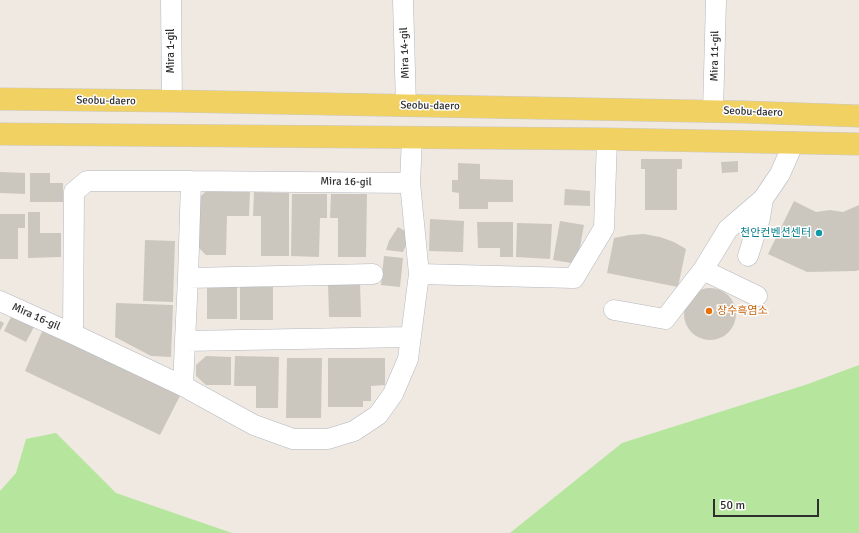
<!DOCTYPE html>
<meta charset="utf-8">
<style>
body{margin:0}
#map{position:relative;width:859px;height:533px;overflow:hidden;background:#efe9e1;font-family:Signika,sans-serif}
canvas{display:block}
.scale{position:absolute;left:713px;top:499px;width:106px;height:18px;box-sizing:border-box;border:2px solid #2e2e2e;border-top:0;padding-left:5px;font-size:12px;line-height:14px;white-space:nowrap;color:#2e2e2e;-webkit-text-stroke:3px #fff;paint-order:stroke}
</style>
<div id="map">
<canvas width="859" height="533"></canvas>
<div class="scale">50 m</div>
</div>
<script>
const c = document.querySelector('canvas').getContext('2d');
c.lineJoin = 'round';
function paint(path, color) { c.fillStyle = color; c.fill(path, 'evenodd'); }
const toPath = rows => new Path2D(rows.map(r => 'M' + r).join(''));
function stroke(path, color, width, dash) { c.strokeStyle = color; c.lineWidth = width; c.lineCap = dash ? 'butt' : 'round'; c.setLineDash(dash || []); c.stroke(path); }
function write(font, color, halo, rows, align = 'center') {
  c.font = font + ' Signika,"Noto Sans KR",sans-serif'; c.lineWidth = 3; c.setLineDash([]); c.textBaseline = 'middle'; c.strokeStyle = halo; c.fillStyle = color; for (const [text, x, y, turn = 0] of rows) {
    c.save(); c.translate(x, y); c.rotate((+turn || 0) * Math.PI / 180); c.textAlign = isNaN(turn) ? turn : align; if (halo) c.strokeText(text, 0, 0); c.fillText(text, 0, 0); c.restore();
  }
}
paint(toPath([
 [859,365,859,533,510,533,622,443,808,384],
 [56,433,116,493,232,533,0,533,0,491,16,473,26,439]
]), '#b6e59e');
paint(toPath([
 [641,159,682,159,682,169,677,169,677,210,645,210,645,169,641,169],
 [738,161,738,172,722,173,721,162],
 [458,163,480,164,480,179,513,180,513,202,488,202,488,209,459,209,459,193,452,192,452,180,458,180],
 [0,172,25,173,25,194,0,193],
 [30,173,50,173,50,183,63,183,63,202,30,202],
 [565,189,590,191,590,206,564,205],
 [206,191,250,192,249,216,227,216,226,255,206,255,199,248,200,197],
 [254,192,289,193,289,256,261,256,261,216,253,216],
 [292,194,327,194,327,218,320,218,319,257,291,256],
 [331,194,367,194,366,257,338,257,338,218,330,218],
 [794,201,816,212,830,210,843,212,859,205,859,270,856,271,807,272,768,254],
 [28,212,40,212,40,233,61,233,61,257,28,258],
 [0,214,25,214,25,228,18,228,18,259,0,259],
 [430,219,464,221,463,252,429,251],
 [560,221,584,225,577,264,553,260],
 [477,222,513,222,513,257,500,257,500,248,478,248],
 [517,223,552,224,550,259,516,257],
 [398,227,411,234,403,252,386,250,389,241],
 [644,234,660,237,674,242,686,249,678,287,607,273,614,238,629,235],
 [145,240,175,241,173,302,143,301],
 [384,256,403,258,400,287,381,285],
 [360,282,361,317,329,317,328,283],
 [207,287,237,287,237,319,207,319],
 [240,287,273,287,273,320,240,320],
 '684 314a26 26 0 1 1 52 0a26 26 0 1 1-52 0Z',
 [116,303,173,305,171,357,151,356,115,337],
 [13,313,35,325,26,342,4,331],
 [0,321,4,323,0,331],
 [43,329,182,392,160,435,25,371],
 [206,356,231,357,231,385,206,385,196,376,196,365],
 [235,356,279,357,278,408,256,408,256,386,234,386],
 [287,358,322,358,321,418,286,418],
 [328,358,385,358,385,385,371,386,371,401,363,401,363,407,328,407]
]), '#cbc7bf');
const minor = toPath([
 [171,0,172,101],
 [403,0,406,106],
 [713,111,716,0],
 [410,183,412,138],
 [748,256,760,218,763,199],
 [703,270,757,296],
 [419,274,574,278,604,228,607,139],
 [188,278,373,274],
 [0,301,73,334,183,386,254,425,293,439,328,439,354,431,378,415,393,394,408,359,419,274,410,183,191,181,87,181,74,192,73,334],
 [614,310,665,319,703,270,728,229,763,199,780,174,794,142],
 [185,341,410,337],
 [183,386,185,341,188,278,191,181]
]);
const major = toPath([
 [0,99,172,101,744,112,859,116],
 [0,134,607,139,859,144]
]);
stroke(minor, '#b4b7c1', 21);
stroke(major, '#c9c9c9', 23);
stroke(minor, '#fff', 20);
stroke(major, '#f2d163', 22);
for (const [x, y, r, color] of [
 [819,233,4,"#0f9aa8"],
 [709,311,4,"#e8710a"]
]) { const dot = new Path2D(); dot.arc(x, y, r, 0, 2 * Math.PI); c.fillStyle = color; c.fill(dot); stroke(dot, '#fff', 1.5); }
write('11px', '#2e2e2e', '#fff', [
 ["Mira 1-gil",171,51,-90],
 ["Mira 14-gil",405,53,-92],
 ["Mira 11-gil",715,56,-89],
 ["Seobu-daero",106,101,1],
 ["Seobu-daero",430,106,1],
 ["Seobu-daero",753,112,2],
 ["Mira 16-gil",346,182,1],
 ["Mira 16-gil",36,317,24]
]);
write('11px', '#0d838f', '#fff', [
 ["천안컨벤션센터",811,233]
], 'right');
write('11px', '#c56008', '#fff', [
 ["장수흑염소",717,311]
], 'left');
</script>
